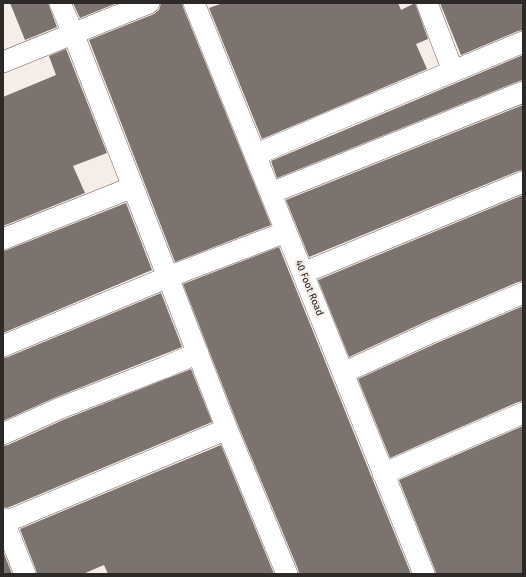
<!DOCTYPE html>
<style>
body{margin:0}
#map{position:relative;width:526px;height:577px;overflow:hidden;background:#f6ede8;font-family:"Fira Sans",sans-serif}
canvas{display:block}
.frame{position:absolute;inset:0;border:4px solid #2c2927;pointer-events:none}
</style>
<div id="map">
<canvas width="526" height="577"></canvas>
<div class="frame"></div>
</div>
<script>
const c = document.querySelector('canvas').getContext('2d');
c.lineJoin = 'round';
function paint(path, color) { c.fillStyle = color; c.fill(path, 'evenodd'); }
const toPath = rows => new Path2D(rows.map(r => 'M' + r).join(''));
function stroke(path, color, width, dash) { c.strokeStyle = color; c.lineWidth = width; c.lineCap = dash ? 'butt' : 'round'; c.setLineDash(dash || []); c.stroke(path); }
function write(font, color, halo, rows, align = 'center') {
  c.font = font + ' "Fira Sans",sans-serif'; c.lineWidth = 4; c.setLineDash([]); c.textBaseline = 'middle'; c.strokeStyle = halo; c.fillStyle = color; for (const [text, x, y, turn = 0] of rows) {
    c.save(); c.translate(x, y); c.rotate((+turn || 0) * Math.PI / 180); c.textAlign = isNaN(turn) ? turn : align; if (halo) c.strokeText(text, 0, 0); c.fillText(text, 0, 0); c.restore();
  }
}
paint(toPath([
 [10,3,48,3,57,27,25,40],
 [73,3,117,3,80,18],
 [161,3,182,3,183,7,271,225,175,262,89,40,154,14,159,10],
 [223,3,398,3,401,10,415,3,428,39,416,44,427,69,262,139,209,8],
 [440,3,523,3,523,30,518,31,461,55],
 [66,49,107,153,73,166,85,193,3,226,3,97,56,75,49,56],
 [523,55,523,80,519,81,277,178,271,161],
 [523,105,523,170,518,171,309,257,286,200],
 [523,195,523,281,518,282,427,321,349,357,318,280],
 [126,203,152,270,3,333,3,251,7,250],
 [279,247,372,478,411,574,299,574,298,569,238,425,183,284],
 [161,293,182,347,54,398,3,421,3,358,8,357],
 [523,306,523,401,518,402,390,458,358,379,437,343],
 [191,369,212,422,7,508,3,507,3,446,8,445,63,420],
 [523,426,523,574,436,574,435,570,399,480],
 [221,445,274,574,108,574,104,565,83,574,37,574,36,570,20,529],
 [3,551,12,574,3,574]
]), '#7c736f');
const minor = toPath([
 [60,3,73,33,227,429,287,574],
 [194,3,424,574],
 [427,3,453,71],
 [3,62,149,3],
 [255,155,327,124,523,42],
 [271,193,523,92],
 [3,239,133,187],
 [303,273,523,182],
 [3,346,168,277,286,232],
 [343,373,432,332,523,293],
 [3,434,58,409,163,368,198,353],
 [383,474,523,413],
 [3,519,25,574],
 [3,523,227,429]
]);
stroke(minor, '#726965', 22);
stroke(minor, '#fff', 21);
write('10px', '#2c2927', '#f6ede8', [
 ["40 Foot Road",309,288,68]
]);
</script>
